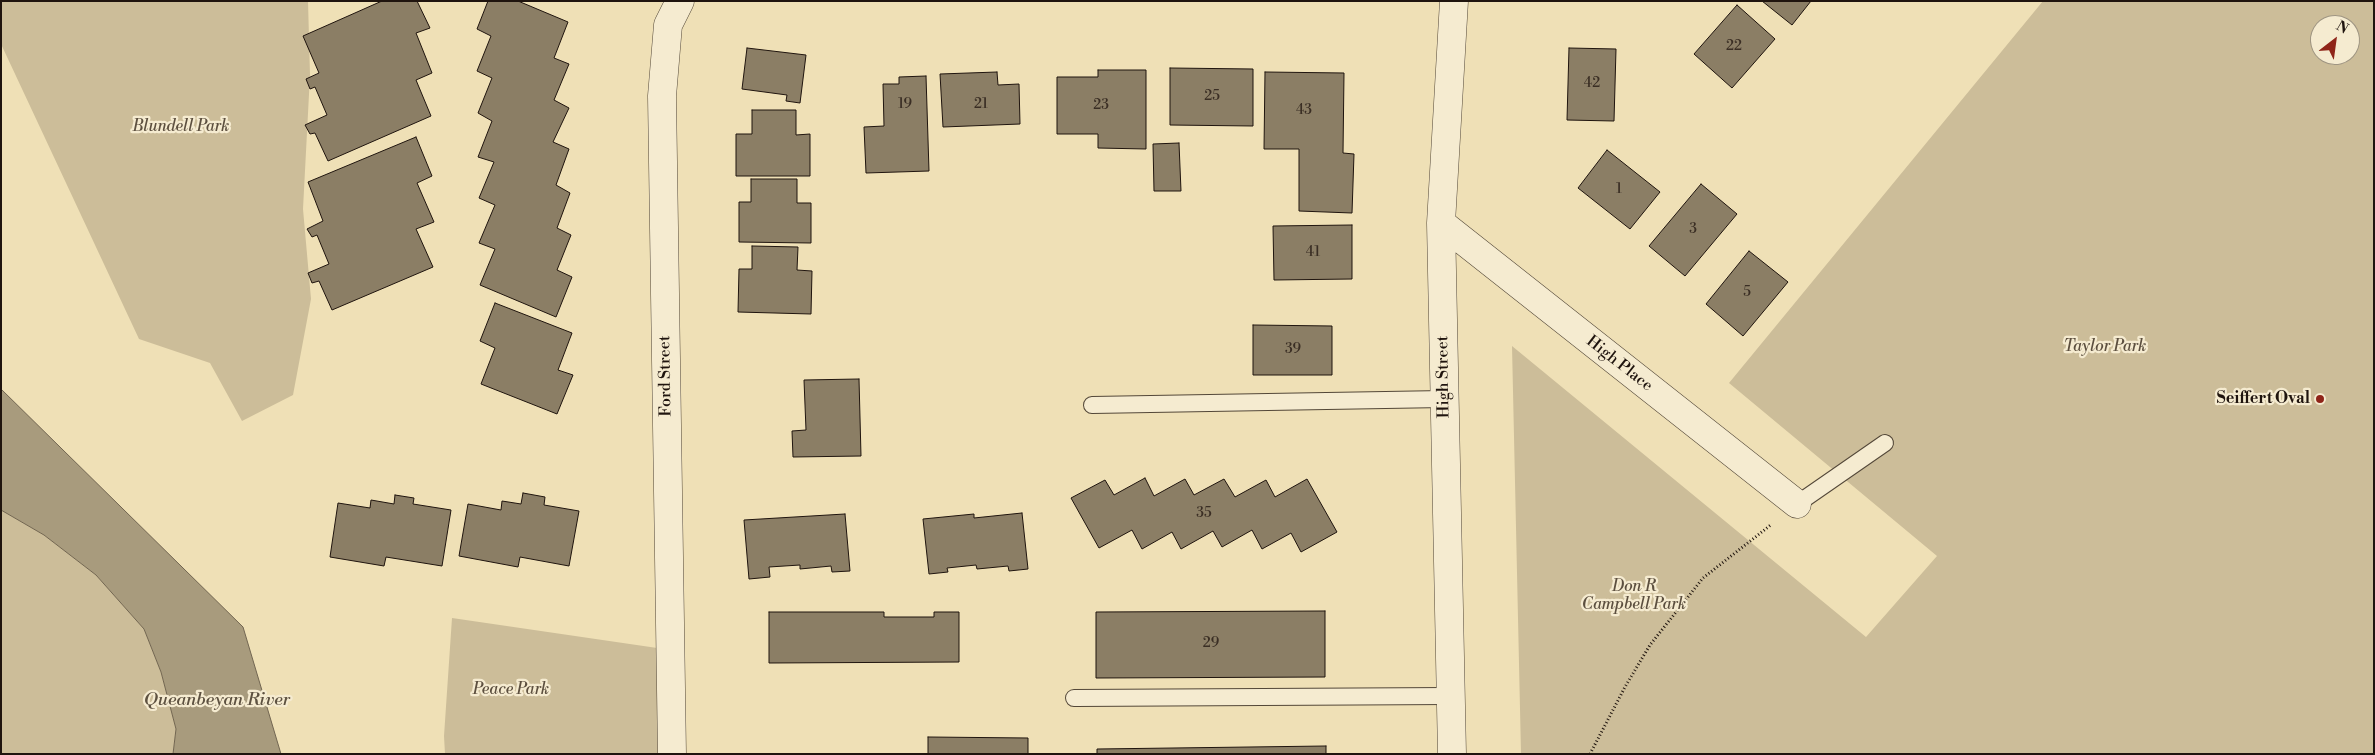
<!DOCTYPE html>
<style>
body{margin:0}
#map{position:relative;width:2375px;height:755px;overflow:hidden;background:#efe0b6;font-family:"Libre Bodoni",serif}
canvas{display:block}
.frame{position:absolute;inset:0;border:2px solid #1f140e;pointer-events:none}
.north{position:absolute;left:2310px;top:15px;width:50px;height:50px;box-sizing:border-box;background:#f5ebd0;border:1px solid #9f9582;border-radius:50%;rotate:30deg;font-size:14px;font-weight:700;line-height:20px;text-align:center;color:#1f140e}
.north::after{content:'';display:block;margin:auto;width:18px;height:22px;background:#8f2418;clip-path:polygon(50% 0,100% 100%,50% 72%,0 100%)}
</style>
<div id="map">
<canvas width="2375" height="755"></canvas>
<div class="frame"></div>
<div class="north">N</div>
</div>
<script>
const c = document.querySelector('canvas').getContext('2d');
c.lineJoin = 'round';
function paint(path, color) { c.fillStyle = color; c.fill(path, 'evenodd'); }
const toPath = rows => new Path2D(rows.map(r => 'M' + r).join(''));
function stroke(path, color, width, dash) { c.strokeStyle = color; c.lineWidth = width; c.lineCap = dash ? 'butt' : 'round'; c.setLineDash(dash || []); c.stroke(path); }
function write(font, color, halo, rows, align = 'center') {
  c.font = font + ' "Libre Bodoni",serif'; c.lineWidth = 4.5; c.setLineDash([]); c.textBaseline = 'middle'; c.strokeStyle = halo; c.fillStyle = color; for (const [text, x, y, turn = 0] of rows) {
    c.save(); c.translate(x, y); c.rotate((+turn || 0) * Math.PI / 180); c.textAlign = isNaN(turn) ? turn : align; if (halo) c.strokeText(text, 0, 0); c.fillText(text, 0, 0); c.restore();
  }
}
paint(toPath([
 [1,1,308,1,310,75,303,209,311,299,293,395,242,421,210,363,139,339,1,44],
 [2043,1,2374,1,2374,754,1521,754,1512,346,1866,637,1937,556,1729,383],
 [2320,25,2350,25,2350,55,2320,55],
 [1,510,44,535,96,575,144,629,161,672,176,729,173,754,1,754],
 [452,618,664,649,658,716,658,754,445,754,444,736]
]), '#ccbd99');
const water = toPath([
 [1,389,243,627,281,754,173,754,176,729,161,672,144,629,96,575,44,535,1,510,1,389]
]);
paint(water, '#a89b7d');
stroke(water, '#716551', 1);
const building = toPath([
 [382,1,417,1,430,28,416,33,432,73,416,80,431,116,328,161,315,133,310,134,305,125,327,115,315,87,310,89,306,79,319,73,303,36,382,1],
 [488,1,518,1,568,22,554,58,569,64,554,100,569,108,553,142,569,149,556,185,570,193,557,228,571,235,557,270,572,277,556,317,480,285,495,249,479,243,495,205,479,198,494,162,478,157,492,121,478,113,492,78,477,71,491,36,477,29,488,1],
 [1762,1,1811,1,1792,25,1762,1],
 [1737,5,1775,39,1732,88,1694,54,1737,5],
 [747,48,806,55,800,103,786,101,787,95,742,89,747,48],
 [1569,48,1616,49,1614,121,1567,120,1569,48],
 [1170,68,1253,69,1253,126,1170,125,1170,68],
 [1098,70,1146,70,1146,149,1098,148,1098,134,1057,134,1057,77,1098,77,1098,70],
 [997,72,998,85,1019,84,1020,124,943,127,940,74,997,72],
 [1265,72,1344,73,1343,153,1354,154,1352,213,1299,211,1299,149,1264,149,1265,72],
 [926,76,929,171,866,173,864,127,884,126,883,84,899,84,899,77,926,76],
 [752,110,796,110,796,135,810,134,810,176,736,176,736,134,752,134,752,110],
 [416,137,432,176,417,183,434,222,416,229,433,267,332,310,319,281,312,283,308,273,329,264,317,235,312,237,307,229,323,221,308,182,416,137],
 [1179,143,1181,191,1154,191,1153,144,1179,143],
 [1607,150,1660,192,1630,229,1578,188,1607,150],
 [751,179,797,179,797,203,811,203,811,243,739,242,739,202,751,202,751,179],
 [1701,184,1737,214,1685,276,1649,246,1701,184],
 [1352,225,1352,279,1274,280,1273,226,1352,225],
 [752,246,798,247,797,270,812,271,811,314,738,312,739,269,752,269,752,246],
 [1749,251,1788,282,1743,336,1706,304,1749,251],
 [495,303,572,333,558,370,573,375,557,414,481,384,495,348,480,341,495,303],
 [1253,325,1332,326,1332,375,1253,375,1253,325],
 [859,379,861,456,793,457,792,431,806,430,804,380,859,379],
 [1145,478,1154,496,1185,479,1194,495,1224,479,1235,497,1266,480,1275,497,1307,479,1337,532,1301,552,1291,533,1262,549,1252,530,1222,547,1213,531,1181,549,1172,532,1142,549,1132,530,1099,548,1071,498,1105,480,1114,495,1145,478],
 [523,493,545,497,544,505,579,511,569,566,520,557,518,567,459,556,468,504,501,510,502,501,521,504,523,493],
 [395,495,414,498,413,504,451,510,442,566,386,557,384,566,330,557,338,503,370,508,371,500,394,504,395,495],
 [1022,513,1028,569,1009,571,1008,566,977,569,976,565,947,568,948,572,929,574,923,519,974,514,974,518,1022,513],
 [845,514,850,571,832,572,831,566,800,569,800,565,769,567,770,577,749,579,744,520,845,514],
 [1325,611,1325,677,1096,678,1096,612,1325,611],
 [769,612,884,612,884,617,934,617,934,612,959,612,959,662,769,663,769,612],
 [928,737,1028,738,1028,754,928,754,928,737],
 [1326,746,1326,754,1097,754,1097,749,1326,746]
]);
paint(building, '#8b7e65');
stroke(building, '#1f140e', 1);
const lane = toPath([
 [1092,405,1444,399],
 [1797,504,1885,443],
 [1074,698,1450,696]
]);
const street = toPath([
 [1441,223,1797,504],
 [672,754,662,96,668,25,680,1],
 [1452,754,1441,223,1454,1]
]);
stroke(lane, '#534738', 18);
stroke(street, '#534738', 29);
stroke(toPath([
 [1590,754,1625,687,1650,645,1703,578,1772,524]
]), '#1f140e', 3, [1, 2.5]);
stroke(lane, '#f5ebd0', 16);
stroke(street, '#f5ebd0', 28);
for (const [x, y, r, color] of [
 [2320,399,5,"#8f2418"]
]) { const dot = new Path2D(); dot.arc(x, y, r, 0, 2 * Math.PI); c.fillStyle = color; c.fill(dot); stroke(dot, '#f5ebd0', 2); }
write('14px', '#3a2e24', null, [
 ["22",1734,47],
 ["42",1592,84],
 ["25",1212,97],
 ["19",905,105],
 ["21",981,105],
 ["23",1101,106],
 ["43",1304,111],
 ["1",1619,190],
 ["3",1693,230],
 ["41",1313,253],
 ["5",1747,293],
 ["39",1293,350],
 ["35",1204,514],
 ["29",1211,644]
]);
write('italic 16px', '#5c4f3f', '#f5ebd0', [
 ["Blundell Park",181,127],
 ["Taylor Park",2105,347],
 ["Don R",1634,587],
 ["Campbell Park",1634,605],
 ["Peace Park",511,690]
]);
write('16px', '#1f140e', '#f5ebd0', [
 ["High Place",1619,364,38],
 ["Ford Street",666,376,-91],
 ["High Street",1444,377,-91]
]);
write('bold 16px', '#1f140e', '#f5ebd0', [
 ["Seiffert Oval",2310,399]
], 'right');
write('italic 18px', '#5d5140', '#f5ebd0', [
 ["Queanbeyan River",217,701]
]);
</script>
